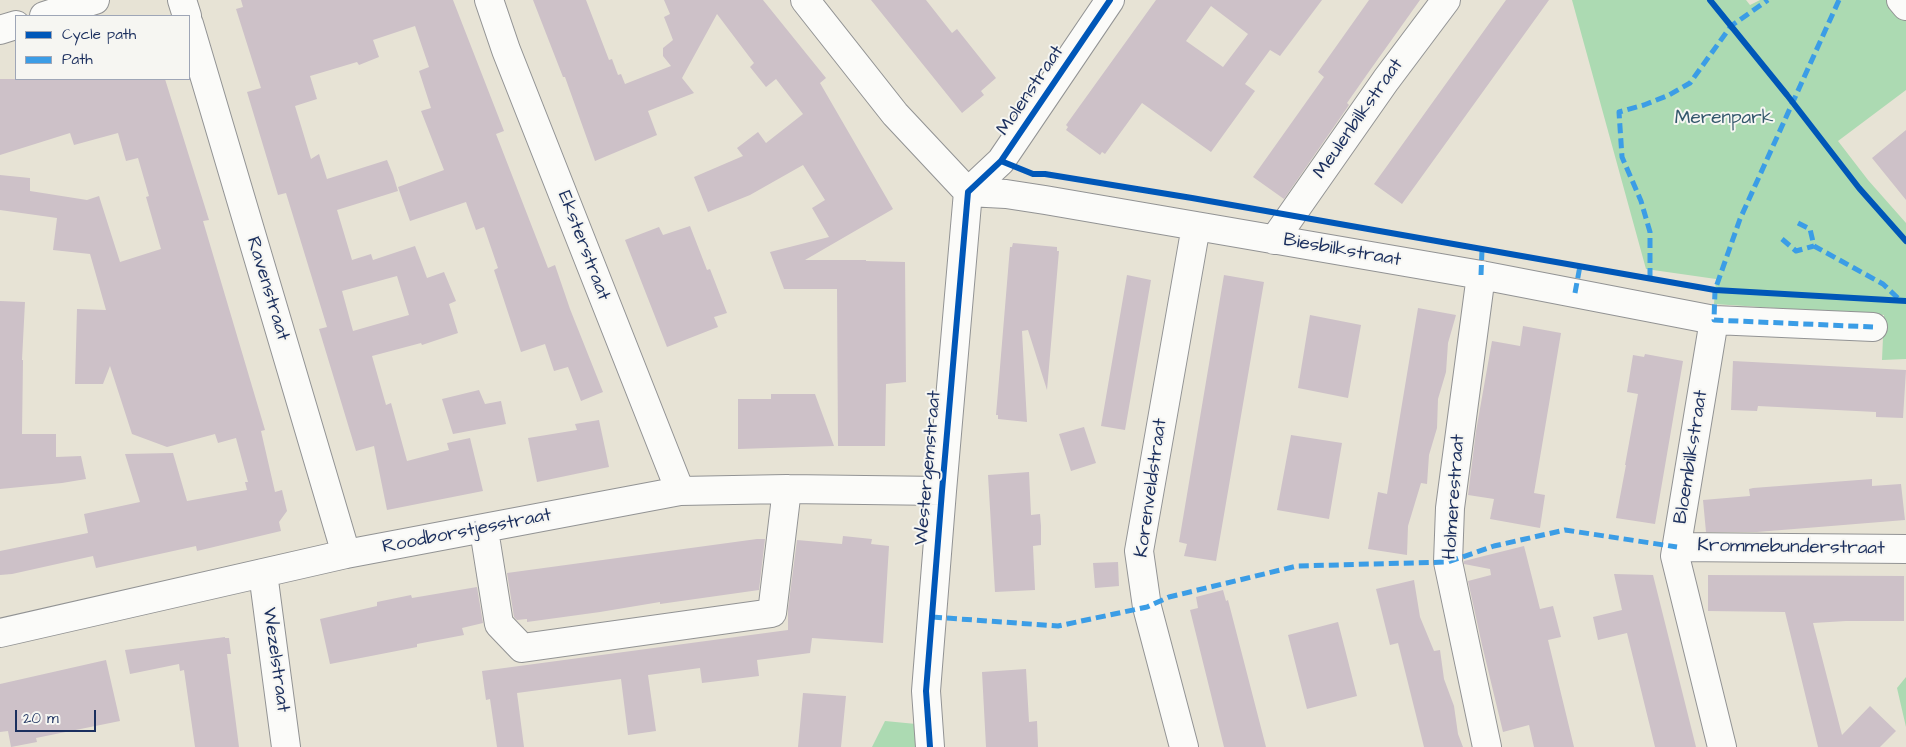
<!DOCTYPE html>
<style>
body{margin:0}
#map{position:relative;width:1906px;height:747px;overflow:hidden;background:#e7e3d5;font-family:"Architects Daughter",sans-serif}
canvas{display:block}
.legend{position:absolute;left:15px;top:15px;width:175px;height:65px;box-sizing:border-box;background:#f6f6f2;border:1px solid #9ea6b7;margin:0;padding:6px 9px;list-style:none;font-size:15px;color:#1b2f5e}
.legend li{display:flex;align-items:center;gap:10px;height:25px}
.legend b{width:25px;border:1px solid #9ea6b7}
.scale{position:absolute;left:15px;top:710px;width:81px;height:22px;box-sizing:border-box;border:2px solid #1b2f5e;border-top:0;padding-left:6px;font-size:15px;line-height:18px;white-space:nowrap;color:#1b2f5e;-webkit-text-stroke:4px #f6f6f2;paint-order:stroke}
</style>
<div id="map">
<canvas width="1906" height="747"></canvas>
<ul class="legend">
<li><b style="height:6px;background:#0057b8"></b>Cycle path</li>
<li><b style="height:6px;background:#3b9de6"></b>Path</li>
</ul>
<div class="scale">20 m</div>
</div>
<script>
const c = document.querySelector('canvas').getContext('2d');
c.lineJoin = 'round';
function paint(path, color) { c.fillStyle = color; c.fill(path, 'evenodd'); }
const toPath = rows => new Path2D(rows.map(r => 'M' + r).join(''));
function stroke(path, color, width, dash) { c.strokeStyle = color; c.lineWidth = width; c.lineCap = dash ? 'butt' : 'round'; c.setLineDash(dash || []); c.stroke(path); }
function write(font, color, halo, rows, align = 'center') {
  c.font = font + ' "Architects Daughter",sans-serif'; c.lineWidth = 4; c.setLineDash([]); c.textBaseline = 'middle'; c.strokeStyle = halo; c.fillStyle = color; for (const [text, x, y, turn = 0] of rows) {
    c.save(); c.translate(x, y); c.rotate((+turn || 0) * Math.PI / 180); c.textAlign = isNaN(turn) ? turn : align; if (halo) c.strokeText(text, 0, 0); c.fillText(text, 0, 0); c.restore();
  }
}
paint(toPath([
 [1572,0,1746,0,1750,5,1760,0,1906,0,1906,90,1838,141,1868,180,1906,223,1906,359,1882,360,1884,315,1714,304,1716,279,1646,269],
 [1906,677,1906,727,1897,688],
 [885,721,916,724,917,747,872,747]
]), '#acdab2');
paint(toPath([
 [241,0,453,0,504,131,496,134,548,268,555,265,570,309,603,392,581,401,568,367,554,371,545,344,521,352,494,270,498,268,484,227,476,230,466,202,410,221,398,187,444,170,421,111,431,108,419,71,429,67,415,26,373,40,379,57,359,65,357,62,310,76,317,99,295,106,311,159,319,154,327,179,387,160,393,175,398,191,337,210,352,260,371,254,373,260,415,246,427,278,444,272,456,301,449,304,458,333,422,345,421,343,372,356,386,405,391,403,407,461,449,450,447,443,470,438,483,491,387,510,374,446,356,451,319,329,327,327,286,193,278,195,247,92,261,88,236,9,243,7],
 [397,276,409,315,353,331,342,291],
 [533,0,586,0,609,60,612,59,618,75,621,74,625,84,671,66,663,56,663,48,673,40,664,17,670,14,664,0,763,0,826,78,820,83,893,209,805,260,866,260,866,261,905,262,906,382,886,384,885,446,838,446,837,289,784,289,770,252,829,237,812,208,825,200,803,165,750,195,708,212,694,177,743,156,737,148,758,132,766,143,803,114,776,79,766,87,750,67,754,63,717,14,682,78,694,93,648,111,657,135,595,161,565,77,563,77],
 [871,0,926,0,952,33,957,29,996,78,981,91,984,95,962,113],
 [1156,0,1322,0,1280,56,1270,50,1245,84,1255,91,1211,152,1142,103,1105,154,1102,152,1100,155,1066,130,1068,127,1066,125],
 [1211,6,1248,34,1223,67,1186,41],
 [1369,0,1420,0,1368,73,1347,103,1349,105,1284,199,1253,177,1324,77,1318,72],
 [1506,0,1549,0,1402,204,1374,184],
 [0,79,165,79,209,220,203,221,265,430,261,431,275,492,282,490,287,511,279,522,281,531,197,551,196,546,96,568,93,556,12,574,0,575,0,551,88,533,84,514,140,502,125,454,173,453,187,501,247,490,245,482,248,482,236,438,218,443,215,434,167,447,132,434,110,366,103,384,75,384,77,309,106,310,90,254,53,250,57,218,0,210,0,175,30,178,30,191,87,200,99,196,120,262,161,249,146,197,149,196,138,158,126,161,118,133,74,145,70,133,0,155],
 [1906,130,1906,200,1872,158],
 [690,226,707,270,710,269,727,313,714,317,718,327,667,347,625,240,659,227,663,235],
 [1013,243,1057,247,1057,251,1059,251,1047,390,1028,330,1022,331,1027,422,998,419,998,415,996,415,1010,247,1012,247],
 [1127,275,1151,280,1125,430,1101,426],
 [1224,275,1264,282,1216,561,1184,556,1187,544,1179,542],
 [0,301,25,302,22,360,23,360,22,434,56,434,56,457,81,456,86,479,62,483,0,489],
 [1418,308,1456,315,1448,343,1446,372,1438,399,1437,428,1429,455,1427,484,1421,483,1408,526,1407,555,1368,549,1378,492,1387,494],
 [1310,315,1361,325,1348,398,1298,388],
 [1523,326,1561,333,1534,493,1545,495,1540,528,1490,519,1494,499,1468,495,1476,431,1492,341,1520,346],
 [1645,354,1683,361,1655,524,1616,518,1626,465,1625,465,1638,394,1627,392,1633,355,1644,357],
 [1733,361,1906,370,1903,418,1876,417,1876,412,1758,406,1757,411,1731,410],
 [479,390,485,404,501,401,506,424,453,434,442,399],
 [771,394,815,394,834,446,738,449,738,399,771,399],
 [599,420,609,467,537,482,528,438,577,430,575,424],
 [1084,427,1096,463,1071,471,1059,434],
 [1291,435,1342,443,1329,519,1277,510],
 [1029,472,1031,515,1040,514,1041,526,1041,545,1033,546,1035,590,995,592,988,475],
 [1872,479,1872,486,1901,484,1905,520,1757,532,1706,532,1703,500,1750,496,1749,489,1753,488],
 [843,536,872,539,871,544,889,546,883,643,812,638,810,653,757,660,759,676,702,683,700,668,648,675,656,731,628,735,621,679,517,693,524,747,497,747,490,699,486,700,482,671,788,630,788,609,797,540,842,544],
 [757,539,765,539,759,590,660,604,660,602,600,612,527,622,527,619,517,620,514,617,507,573],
 [1524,546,1540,609,1553,606,1561,637,1548,640,1574,747,1534,747,1529,725,1503,732,1482,645,1468,581,1491,575,1490,569,1464,564,1464,561],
 [1118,562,1119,586,1095,588,1093,563],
 [1614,574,1653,575,1696,747,1655,747,1627,633,1598,640,1593,617,1622,610],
 [1708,575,1904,576,1904,621,1846,621,1813,623,1842,735,1870,706,1896,731,1880,747,1818,747,1785,612,1708,611],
 [1414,580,1420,617,1434,651,1440,650,1444,679,1454,706,1458,734,1463,747,1424,747,1398,643,1390,645,1376,589],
 [477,587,483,623,462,628,464,635,417,644,417,647,330,664,320,619,377,606,377,602,411,595,412,598],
 [1223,590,1226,601,1228,600,1266,747,1224,747,1190,610,1198,608,1196,597],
 [1338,622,1357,696,1307,709,1288,635],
 [225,637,225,638,229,638,231,654,227,654,239,747,195,747,184,670,180,671,179,664,130,674,125,650],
 [106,660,120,721,36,738,37,742,11,747,8,731,0,732,0,684],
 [1026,669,1029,722,1037,721,1038,747,986,747,982,672],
 [803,693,846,696,841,747,798,747]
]), '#cdc1c8');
const minor = toPath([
 [182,0,187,16],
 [489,0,506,50,680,491],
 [805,0,895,114,968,192],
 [1901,0,1906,6],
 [44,16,95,0],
 [189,24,346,554],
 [0,30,16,25],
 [968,192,1006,194,1045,200,1481,275,1714,320,1873,327],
 [968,192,1001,161,1110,0],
 [1274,240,1386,80,1446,0],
 [1481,275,1450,508,1448,562,1487,747],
 [1714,320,1675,556,1722,747],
 [484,530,499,624,522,648,772,613,787,489],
 [1677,547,1906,549],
 [263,573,286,747],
 [0,633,346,554,680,491,787,489,942,491],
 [930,747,926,691,942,491,968,192],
 [1184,747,1147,607,1139,551,1196,226]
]);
stroke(minor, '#929394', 30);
stroke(minor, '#fbfbf9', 28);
stroke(toPath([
 [1839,0,1740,219,1715,290,1714,320,1873,327],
 [1798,223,1810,229,1814,246,1883,284,1901,301],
 [1782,239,1796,251,1814,246],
 [1481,275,1482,250],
 [1650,278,1650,232,1641,201,1622,157,1619,112,1644,105,1669,95,1690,83,1731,26,1768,0],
 [1575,293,1580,266],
 [932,617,1058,626,1147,607,1169,597,1297,566,1448,562,1494,546,1565,530,1677,547]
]), '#3b9de6', 5, [10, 5]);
stroke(toPath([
 [1710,0,1787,95,1859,188,1906,241],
 [1001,161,1033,174,1045,174,1192,198,1715,290,1906,301],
 [930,747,926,691,942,491,968,192,1001,161,1110,0]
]), '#0057b8', 6);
write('19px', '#1b2f5e', '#f6f6f2', [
 ["Molenstraat",1031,91,-56],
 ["Meulenbilkstraat",1359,119,-55],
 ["Eksterstraat",583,246,69],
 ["Biesbilkstraat",1342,251,10],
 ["Ravenstraat",267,289,73],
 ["Bloembilkstraat",1692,457,-81],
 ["Westergemstraat",929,468,-85],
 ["Korenveldstraat",1152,488,-82],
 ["Holmerestraat",1455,497,-86],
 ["Roodborstjesstraat",467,532,-11],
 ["Krommebunderstraat",1791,548,1],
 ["Wezelstraat",275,660,82]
]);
write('19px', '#33586c', '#f6f6f2', [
 ["Merenpark",1724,119]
]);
</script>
